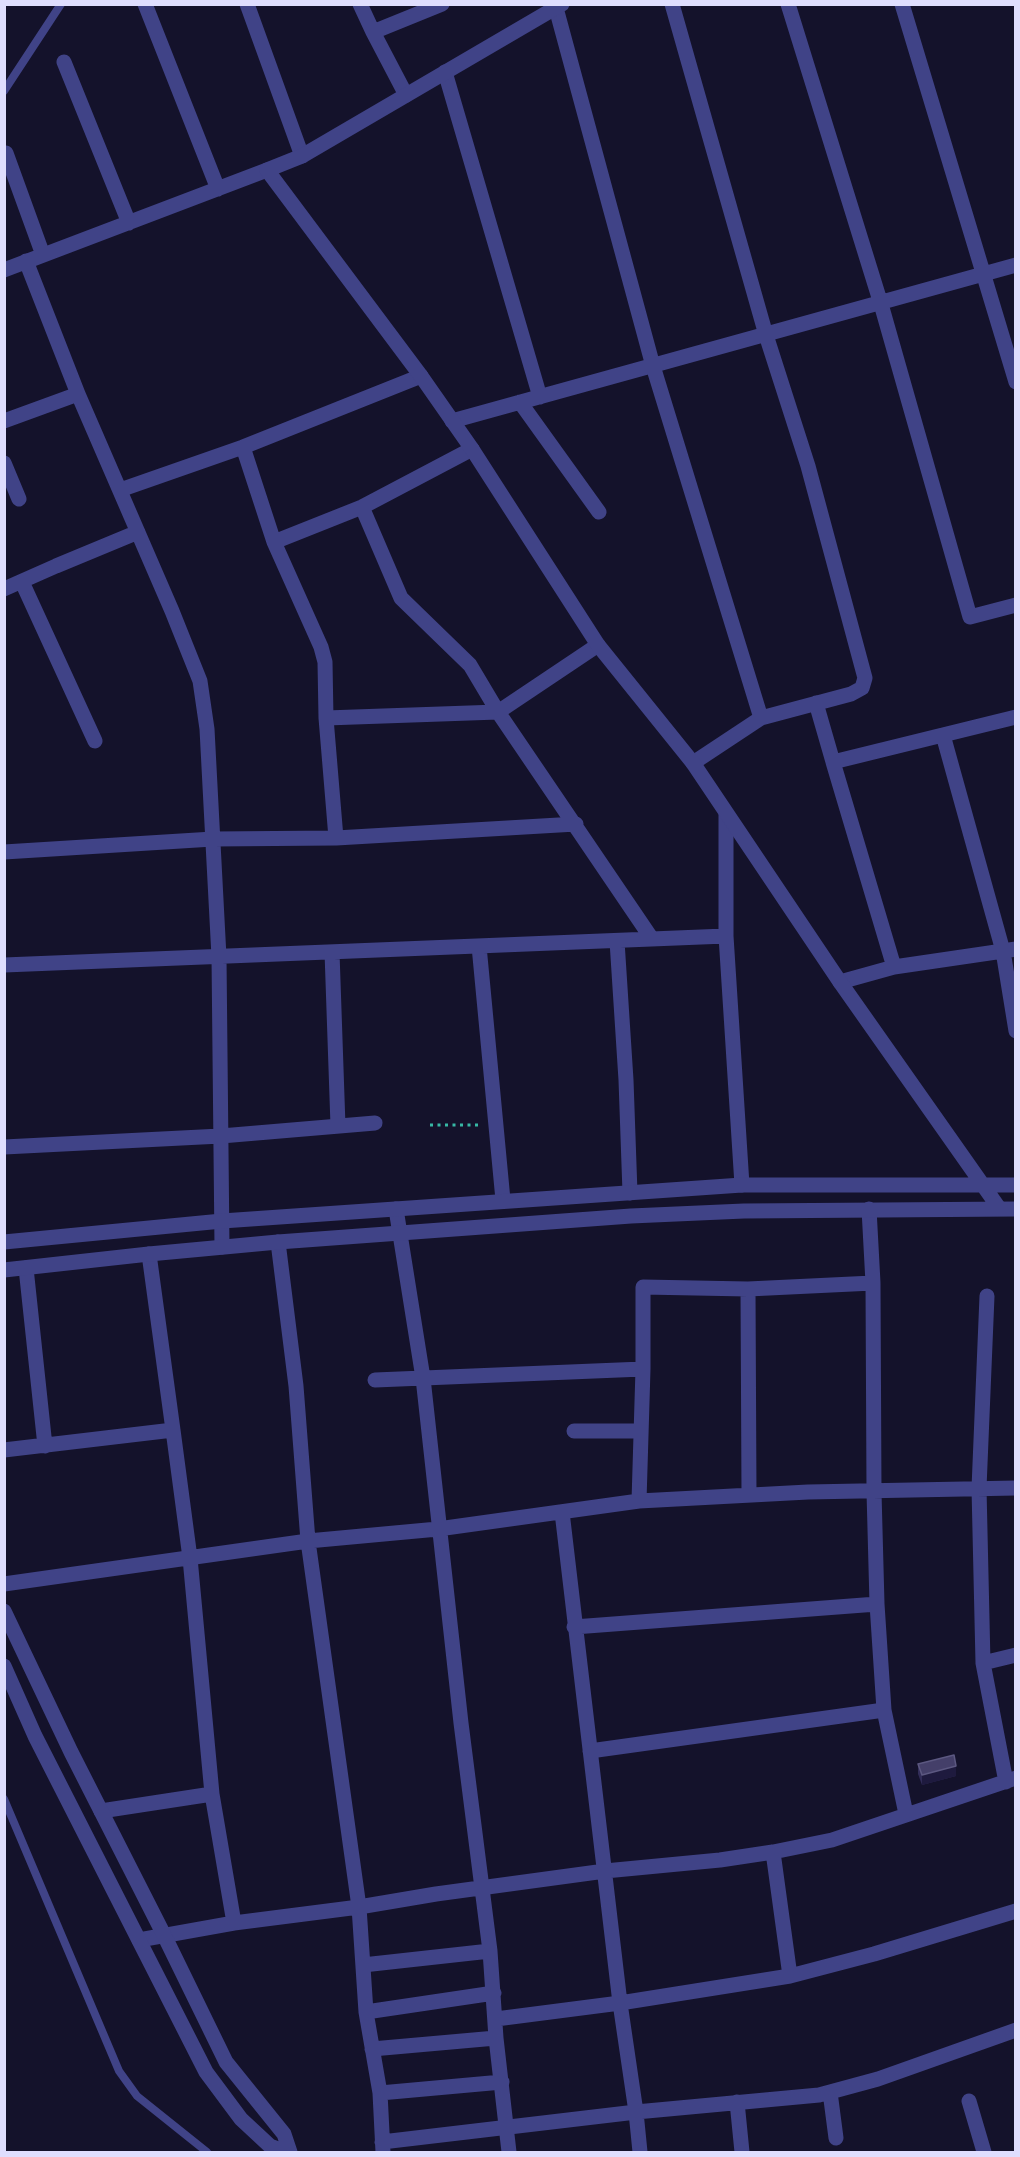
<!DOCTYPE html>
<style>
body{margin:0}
#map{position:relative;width:1020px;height:2157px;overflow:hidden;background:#14122b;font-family:"DejaVu Sans",sans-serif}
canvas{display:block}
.frame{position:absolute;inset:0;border:6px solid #dfdefe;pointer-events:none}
</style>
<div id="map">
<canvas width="1020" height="2157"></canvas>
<div class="frame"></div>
</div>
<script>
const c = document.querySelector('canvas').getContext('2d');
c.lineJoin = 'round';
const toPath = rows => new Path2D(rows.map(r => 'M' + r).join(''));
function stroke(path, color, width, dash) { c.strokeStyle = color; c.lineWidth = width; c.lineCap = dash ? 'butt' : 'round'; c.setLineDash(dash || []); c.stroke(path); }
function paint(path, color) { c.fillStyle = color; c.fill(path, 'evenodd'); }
stroke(toPath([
 [430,1125,481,1125]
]), '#37b8a5', 3, [3, 4.5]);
stroke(toPath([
 [4,91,61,4],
 [4,1799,119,2071,137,2096,207,2152]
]), '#404387', 8);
stroke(toPath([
 [145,4,218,189],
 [247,4,302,156],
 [360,4,373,32],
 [672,4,766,335,808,466,865,678,862,688,851,694,761,718,693,763],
 [788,4,881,304,970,617,1016,605],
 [902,4,1016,382],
 [556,8,653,366,761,718],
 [64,62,129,223],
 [445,72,540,397],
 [406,95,373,32,442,4],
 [6,153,43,255],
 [26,261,78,394,172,611,200,681,207,729,219,957,222,1247],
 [4,270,267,170],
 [520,402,599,512],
 [4,421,78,394],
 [452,421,1016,265],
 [243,447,421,376],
 [4,463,19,499],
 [120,490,243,447,274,542],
 [362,507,401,598,470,665,498,712,652,939],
 [22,582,95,741],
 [4,589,56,566,138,532],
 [816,703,833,762],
 [326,718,498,712,598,645],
 [336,838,576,824],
 [4,852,213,839,336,838,326,718,325,662,321,647,274,542,362,507,472,449],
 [726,936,742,1185],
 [617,941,626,1080,630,1193],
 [479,946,503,1200],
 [1016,949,1003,951,1016,1031],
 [332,952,338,1126],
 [4,965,726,936,726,815],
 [894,967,1003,951,943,735],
 [840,982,894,967,833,762,1016,717],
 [4,1147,221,1136,375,1123],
 [396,1209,423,1378,461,1723,490,1951,496,2038,509,2152],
 [869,1209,873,1283,874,1492,877,1604,884,1710,906,1814],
 [278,1242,296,1386,308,1541,359,1907,366,2012,380,2093,383,2152],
 [149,1254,173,1430],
 [26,1268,45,1446],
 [748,1289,749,1495],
 [987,1296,979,1488,983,1663,1006,1782],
 [375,1380,643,1369],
 [574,1431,641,1431],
 [4,1450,173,1430,190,1558,212,1794,234,1923],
 [639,1501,643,1369,643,1287,748,1289,873,1283],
 [562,1512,620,2003,636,2112,640,2152],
 [4,1584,308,1541,438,1529,639,1501,808,1492,1016,1488],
 [574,1627,877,1604],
 [983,1663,1016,1655],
 [590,1751,884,1710],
 [101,1811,212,1794],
 [773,1852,790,1976],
 [139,1940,234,1923,359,1907,436,1894,605,1871,720,1860,773,1852,832,1840,1016,1778],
 [363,1965,490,1951],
 [366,2012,494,1993],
 [496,2019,620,2003,790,1976,874,1954,1016,1911],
 [372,2049,496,2038],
 [830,2092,836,2138],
 [380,2093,502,2082],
 [969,2101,984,2152],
 [737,2102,742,2152],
 [382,2142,636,2112,819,2095,878,2079,1016,2030]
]), '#404387', 15);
stroke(toPath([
 [562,4,302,156,267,170,421,376,472,449,598,645,693,763,840,982,999,1208],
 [4,1242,222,1221,742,1185,1016,1185],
 [4,1270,149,1254,278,1242,631,1216,744,1211,1016,1209],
 [4,1611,71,1752,164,1935,226,2062,284,2134,290,2152],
 [4,1666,35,1736,206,2072,241,2119,270,2146,286,2152]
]), '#404387', 15);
paint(toPath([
 [918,1764,956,1776,922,1785,918,1774]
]), '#312c58');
paint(toPath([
 [956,1766,956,1776,922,1785,922,1775]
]), '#1e1a3e');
const building = toPath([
 [954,1755,956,1766,922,1775,918,1764,954,1755]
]);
paint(building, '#443f69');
stroke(building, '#5c5881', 1.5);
</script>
